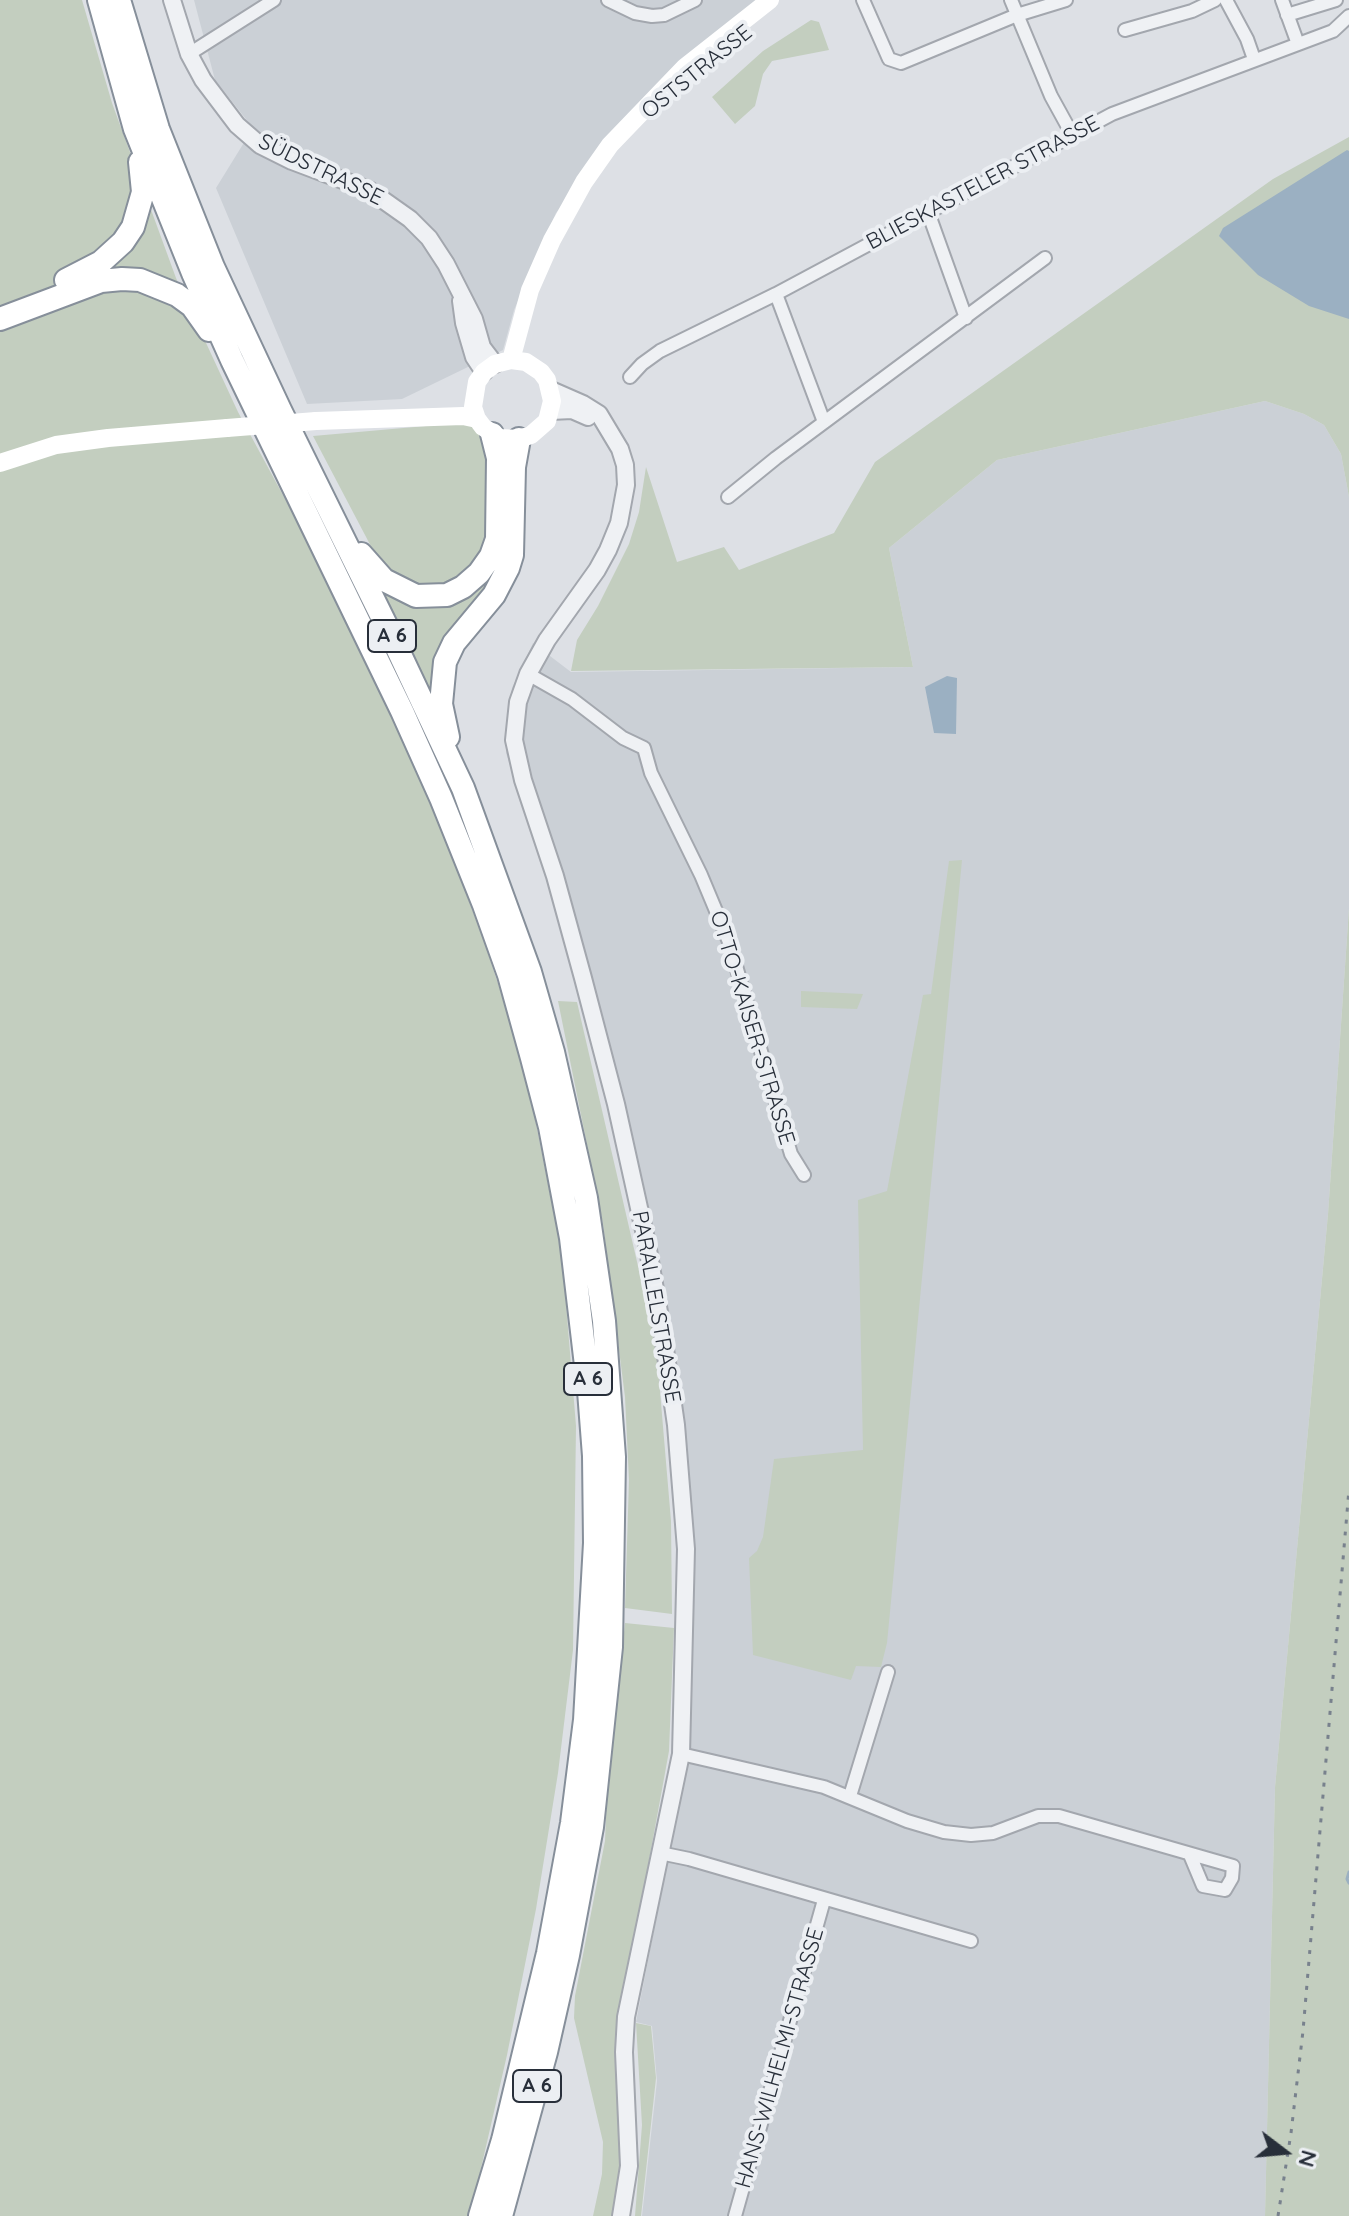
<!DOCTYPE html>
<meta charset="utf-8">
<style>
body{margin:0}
#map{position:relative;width:1349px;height:2216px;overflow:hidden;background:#dde0e5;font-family:Quicksand,sans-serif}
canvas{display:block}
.north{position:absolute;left:1245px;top:2112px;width:80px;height:80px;-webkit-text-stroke:6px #eceff3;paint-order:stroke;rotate:106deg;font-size:22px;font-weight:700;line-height:32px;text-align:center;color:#282f3a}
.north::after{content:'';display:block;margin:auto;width:28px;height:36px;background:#282f3a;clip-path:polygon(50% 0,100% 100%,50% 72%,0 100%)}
</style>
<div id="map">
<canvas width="1349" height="2216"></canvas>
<div class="north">N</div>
</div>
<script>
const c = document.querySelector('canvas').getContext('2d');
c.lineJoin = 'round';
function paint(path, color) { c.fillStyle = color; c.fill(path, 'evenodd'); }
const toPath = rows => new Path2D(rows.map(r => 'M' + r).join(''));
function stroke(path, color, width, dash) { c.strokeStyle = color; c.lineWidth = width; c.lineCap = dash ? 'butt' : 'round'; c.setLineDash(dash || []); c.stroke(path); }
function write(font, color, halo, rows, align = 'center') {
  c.font = font + ' Quicksand,sans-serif'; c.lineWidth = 8; c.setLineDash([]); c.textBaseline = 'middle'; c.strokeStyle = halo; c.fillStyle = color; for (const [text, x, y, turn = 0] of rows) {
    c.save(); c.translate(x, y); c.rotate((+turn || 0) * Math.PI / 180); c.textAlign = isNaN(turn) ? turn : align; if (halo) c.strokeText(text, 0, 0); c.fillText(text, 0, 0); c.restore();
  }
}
paint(toPath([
 [194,0,762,0,642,100,556,213,514,310,503,350,402,399,307,404,216,188,253,128,215,80],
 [1265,401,1304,414,1324,425,1341,454,1349,497,1349,908,1328,1214,1275,1787,1265,2216,642,2216,657,2081,652,2026,636,2022,672,1838,680,1754,688,1553,673,1348,547,876,506,753,507,716,512,688,533,643,571,672,913,667,889,548,997,460]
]), '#cbd0d6');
paint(toPath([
 [0,0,82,0,112,103,176,278,238,412,350,619,434,808,485,944,524,1063,562,1255,576,1426,573,1650,558,1773,536,1909,507,2055,470,2216,0,2216],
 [811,20,819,22,829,50,772,61,763,74,755,106,735,124,712,97,763,51],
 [1349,137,1349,497,1341,454,1324,425,1304,414,1265,401,997,460,889,548,913,667,571,671,577,640,598,606,629,544,639,512,646,467,677,562,724,547,739,570,834,533,875,462,1273,179],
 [460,423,474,425,487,441,495,484,483,557,454,584,412,586,397,578,375,554,313,436],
 [506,548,435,697,428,699,379,589,425,604],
 [962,860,887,1643,881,1667,856,1666,851,1680,753,1655,749,1558,757,1551,763,1537,774,1459,863,1450,858,1200,887,1191,923,995,931,994,949,861],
 [1349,908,1349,2216,1265,2216,1275,1787,1328,1214],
 [801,991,863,994,857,1009,801,1007],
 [558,1001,577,1002,656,1344,671,1521,672,1614,625,1608,629,1480,625,1397,603,1224],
 [625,1623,674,1628,669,1751,618,2030,617,2095,621,2171,614,2216,593,2216,602,2174,603,2142,574,2018,575,1996,605,1841,607,1793],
 [636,2023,651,2026,656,2078,641,2216,635,2216,642,2125]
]), '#c3cebf');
paint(toPath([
 [1347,150,1349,151,1349,319,1309,306,1258,275,1219,236,1223,228],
 [947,676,957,678,956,734,934,733,925,687]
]), '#9bb0c2');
stroke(toPath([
 [1349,1872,1347,1879,1349,1883]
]), '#9bb0c2', 3);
const minor = toPath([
 [608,0,635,13,652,16,664,15,695,0],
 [863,0,889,59,901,63,1017,15,1066,0],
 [1011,0,1051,96,1073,136],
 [1226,0,1247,39,1254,59],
 [1282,0,1298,44],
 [1287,15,1336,0],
 [1125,30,1192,11,1215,0],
 [189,54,274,0],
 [928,212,966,318],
 [776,294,824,422],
 [630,377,642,364,660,351,776,294,1112,114,1333,31,1349,16],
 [728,497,776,458,1045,258],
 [528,674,572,699,623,738,644,748,651,773,701,875,729,942,791,1154,804,1175],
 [681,1754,824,1787,907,1821,944,1832,971,1835,993,1833,1038,1816,1059,1816,1233,1866,1232,1878,1225,1890,1203,1886,1190,1855],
 [850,1796,888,1672],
 [660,1853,689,1859,971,1941],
 [735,2216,824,1900]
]);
const tertiary = toPath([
 [172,0,189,54,203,80,237,125,260,145,292,161,369,190,410,219,429,238,446,264,474,319,482,347,495,364],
 [461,301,464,323,474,357,484,372],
 [551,390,583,404,599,414,620,449,625,465,626,485,619,523,608,550,597,570,547,640,528,674,518,702,514,740,523,780,555,876,583,978,616,1104,647,1244,663,1335,676,1425,686,1549,681,1754,626,2017,624,2052,629,2166,621,2216],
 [551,411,572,410,588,417]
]);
const motorway = toPath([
 [99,0,135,129,193,273,232,360,402,711,441,798,484,905,509,975,532,1058,550,1127,571,1238,589,1391,594,1456,595,1543,585,1720,572,1823,548,1953,503,2140,480,2216],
 [119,0,158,129,213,267,280,410,389,631,463,788,530,972,553,1052,586,1198,604,1321,614,1457,611,1647,592,1827,568,1955,546,2052,501,2216],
 [66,280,101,262,123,242,133,227,143,192,140,162],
 [0,319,101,281,122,279,140,280,177,295,192,306,209,330],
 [361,554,384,580,416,596,447,595,463,587,479,573,491,556,497,539,498,458,492,434],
 [448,737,441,704,445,662,454,643,494,595,508,568,512,555,514,467,519,439]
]);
stroke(minor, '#a3a7ae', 16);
stroke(tertiary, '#a3a7ae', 20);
stroke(motorway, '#868f9a', 26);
stroke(minor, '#eff1f4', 12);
stroke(tertiary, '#eff1f4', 16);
stroke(toPath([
 [511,360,530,290,552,240,584,182,610,145,685,67,770,0],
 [316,421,463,416,477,419,483,427,500,438,519,439,531,435,547,421,552,401,547,380,541,372,526,362,511,360,495,364,484,372,477,382,473,407,477,419],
 [0,463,56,445,108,438,227,428]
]), '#fff', 18);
stroke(motorway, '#fff', 22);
stroke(toPath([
 [1278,2216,1291,2133,1303,2031,1349,1489]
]), '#78818d', 3, [4, 8]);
stroke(toPath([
 [227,428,316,421]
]), '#fff', 18);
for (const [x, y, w] of [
 [392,636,48],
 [588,1379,48],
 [537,2086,48]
]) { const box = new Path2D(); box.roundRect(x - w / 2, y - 16, w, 32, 6); c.fillStyle = '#eceff3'; c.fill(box); stroke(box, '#282f3a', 2); }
write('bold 20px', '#282f3a', null, [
 ["A 6",392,636],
 ["A 6",588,1379],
 ["A 6",537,2086]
]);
write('22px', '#282f3a', '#eceff3', [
 ["OSTSTRASSE",697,72,-39],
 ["SÜDSTRASSE",321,170,26],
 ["BLIESKASTELER STRASSE",983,183,-28],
 ["OTTO-KAISER-STRASSE",752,1028,73],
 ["PARALLELSTRASSE",656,1307,80],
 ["HANS-WILHELMI-STRASSE",780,2058,-74]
]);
</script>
